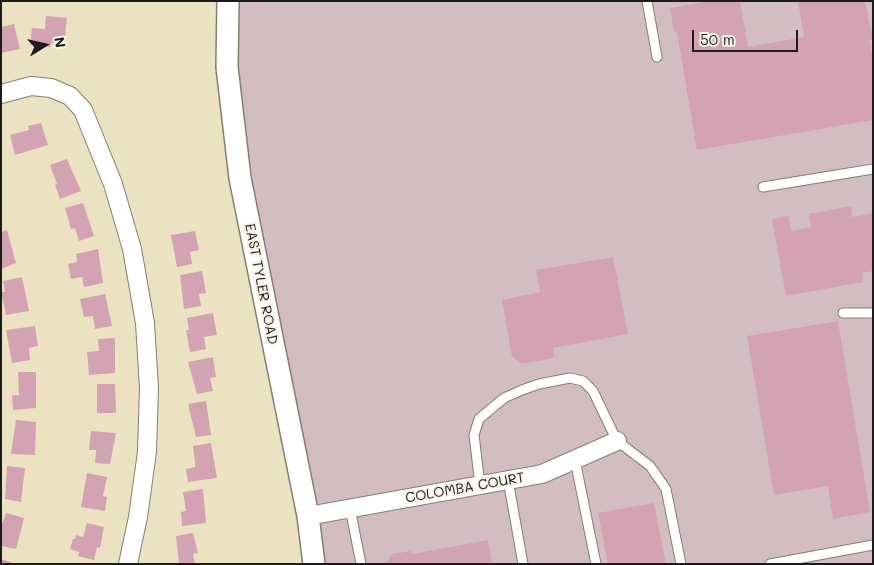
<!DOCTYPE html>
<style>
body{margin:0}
#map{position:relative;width:874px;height:565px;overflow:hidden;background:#ebe2c2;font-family:Mali,sans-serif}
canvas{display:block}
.frame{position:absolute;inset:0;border:2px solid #1c1c1c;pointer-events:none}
.north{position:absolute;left:20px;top:20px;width:50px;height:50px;-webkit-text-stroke:4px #f7f3e8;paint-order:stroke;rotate:80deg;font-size:14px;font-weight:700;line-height:20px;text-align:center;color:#1c1c1c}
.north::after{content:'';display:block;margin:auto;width:18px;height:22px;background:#1c1c1c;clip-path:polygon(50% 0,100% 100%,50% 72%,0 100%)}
.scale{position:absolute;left:692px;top:30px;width:106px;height:22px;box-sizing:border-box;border:2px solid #1c1c1c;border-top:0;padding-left:6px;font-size:15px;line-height:18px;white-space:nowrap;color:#1c1c1c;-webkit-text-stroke:4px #f7f3e8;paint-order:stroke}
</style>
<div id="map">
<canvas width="874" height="565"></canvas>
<div class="frame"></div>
<div class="north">N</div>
<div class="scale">50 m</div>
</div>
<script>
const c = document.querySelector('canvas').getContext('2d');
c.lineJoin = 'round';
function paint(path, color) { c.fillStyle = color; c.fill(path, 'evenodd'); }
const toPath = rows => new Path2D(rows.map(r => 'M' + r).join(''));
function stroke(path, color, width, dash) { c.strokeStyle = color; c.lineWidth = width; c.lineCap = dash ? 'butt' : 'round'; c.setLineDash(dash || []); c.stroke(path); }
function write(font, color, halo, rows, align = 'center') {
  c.font = font + ' Mali,sans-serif'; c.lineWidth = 4; c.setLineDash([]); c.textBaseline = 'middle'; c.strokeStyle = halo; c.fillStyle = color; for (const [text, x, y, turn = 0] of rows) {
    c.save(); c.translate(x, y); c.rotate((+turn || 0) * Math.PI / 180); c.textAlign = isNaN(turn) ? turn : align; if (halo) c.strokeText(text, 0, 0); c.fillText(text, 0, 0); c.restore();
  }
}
paint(toPath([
 [237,1,873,1,873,564,317,564,248,183,236,54]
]), '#d2bec2');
paint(toPath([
 [710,1,740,1,748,47,804,37,798,1,865,1,873,40,869,40,873,60,873,120,697,150,677,32,674,32,670,8],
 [46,16,67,18,64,45,51,43,50,47,30,45,32,28,45,29],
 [14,24,20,49,1,53,1,27],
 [41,123,48,145,15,155,10,135,29,130,28,126],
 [67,159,81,191,60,199,55,185,57,184,50,165],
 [83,203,94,236,79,241,75,228,71,229,65,208],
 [851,206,852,217,873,213,873,271,862,273,863,282,786,296,772,219,789,216,791,231,811,227,809,214],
 [7,230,16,263,1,269,1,232],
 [195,231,199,250,190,252,192,264,177,267,171,235],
 [98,249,103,283,84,287,82,277,71,279,68,264,77,262,76,254],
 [613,257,628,334,553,348,554,358,522,364,512,357,502,300,540,292,536,270],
 [202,271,206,293,199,294,201,306,184,309,180,275],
 [22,277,29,311,6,315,1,292,5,292,3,281],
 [105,294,112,326,95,329,93,316,84,317,80,299],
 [213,313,217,335,204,337,206,349,190,352,186,330,189,330,187,318],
 [838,321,870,512,833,519,828,486,774,495,747,336],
 [35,326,38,346,29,348,30,360,12,363,6,330],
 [115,338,115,373,89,375,87,352,99,351,98,339],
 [213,357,216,377,210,378,213,391,197,394,188,362],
 [18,372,36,372,36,408,13,410,12,395,19,395],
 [97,384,115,384,116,413,97,413],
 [206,401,211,435,196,437,188,404],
 [16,420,36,422,35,455,11,454],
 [91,431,116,433,110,464,95,463,96,450,89,450],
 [211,443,217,478,188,482,186,469,195,467,195,462,193,446],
 [7,466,25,468,21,502,5,499],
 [87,473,107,477,103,496,107,497,105,511,81,507],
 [203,489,206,523,182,526,181,512,186,511,183,492],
 [654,503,666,564,608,564,598,513],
 [6,513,24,518,16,549,1,546,1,527],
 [87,523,104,527,100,548,97,547,94,560,78,556,79,552,70,549,73,539,75,539,76,535,83,537],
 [193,533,198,553,193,554,195,564,179,564,176,536],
 [488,540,492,564,386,564,392,554,411,551,412,554],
 [1,559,13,563,13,564,1,564]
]), '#d4a3b3');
const service = toPath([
 [647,1,657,57],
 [763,187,873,169],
 [843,313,873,313],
 [575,460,596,564],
 [508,480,523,564],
 [480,485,474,435,479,419,504,398,522,390,539,384,570,378,583,381,593,391,617,441,650,466,666,489,681,564],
 [350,508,361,564],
 [770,564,873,545]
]);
const minor = toPath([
 [1,94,31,86,51,88,70,96,83,110,113,184,132,249,145,323,149,388,147,452,138,517,128,564],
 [308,516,542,474,617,441]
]);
const tertiary = toPath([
 [228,1,227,67,240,178,308,516,314,564]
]);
stroke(service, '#847f6f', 11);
stroke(minor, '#847f6f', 20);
stroke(tertiary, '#847f6f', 24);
stroke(service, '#fff', 9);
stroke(minor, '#fff', 18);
stroke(tertiary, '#fff', 21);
write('14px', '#1c1c1c', '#f7f3e8', [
 ["EAST TYLER ROAD",261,284,79],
 ["COLOMBA COURT",465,488,-10]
]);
</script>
